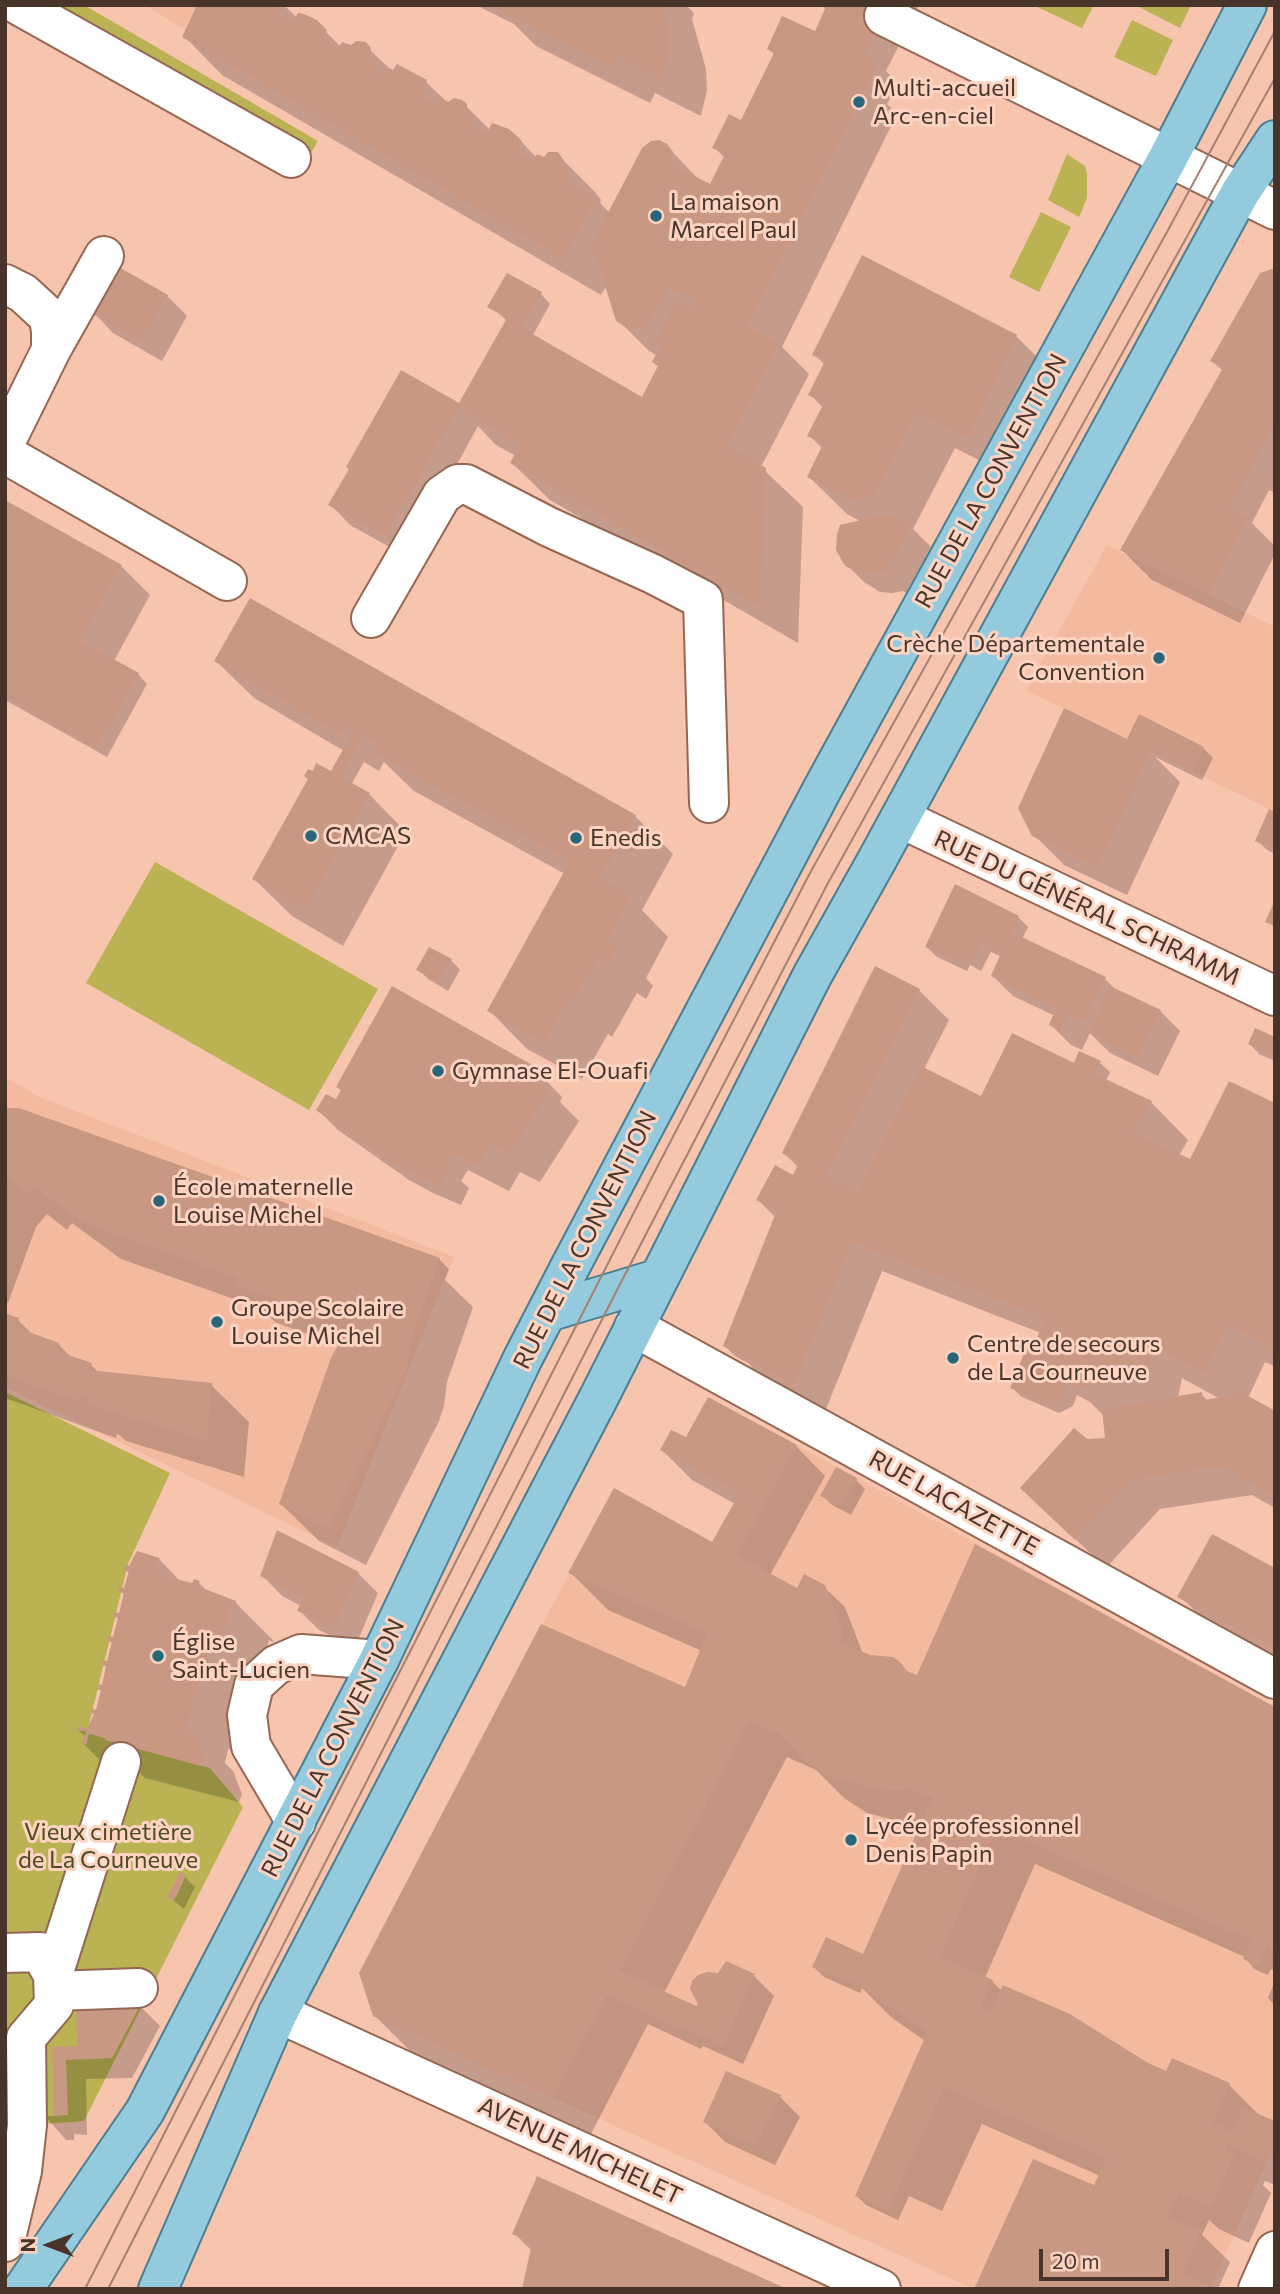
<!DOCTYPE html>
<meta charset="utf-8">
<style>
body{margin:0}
#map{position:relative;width:1280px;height:2294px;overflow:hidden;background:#f7c4ae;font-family:Commissioner,sans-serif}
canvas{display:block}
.frame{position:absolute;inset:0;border:7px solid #48342b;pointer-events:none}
.north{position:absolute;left:14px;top:2210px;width:70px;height:70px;-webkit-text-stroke:5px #fdd4c2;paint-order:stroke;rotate:270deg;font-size:19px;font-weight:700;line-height:28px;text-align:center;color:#48342b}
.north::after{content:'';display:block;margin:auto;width:24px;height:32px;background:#48342b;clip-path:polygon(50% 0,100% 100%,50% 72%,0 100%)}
.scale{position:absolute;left:1039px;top:2249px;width:130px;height:32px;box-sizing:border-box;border:4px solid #48342b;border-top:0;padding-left:9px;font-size:21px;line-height:24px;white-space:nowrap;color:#48342b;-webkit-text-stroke:5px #fdd4c2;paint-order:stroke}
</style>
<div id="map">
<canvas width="1280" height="2294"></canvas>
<div class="frame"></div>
<div class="north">N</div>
<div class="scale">20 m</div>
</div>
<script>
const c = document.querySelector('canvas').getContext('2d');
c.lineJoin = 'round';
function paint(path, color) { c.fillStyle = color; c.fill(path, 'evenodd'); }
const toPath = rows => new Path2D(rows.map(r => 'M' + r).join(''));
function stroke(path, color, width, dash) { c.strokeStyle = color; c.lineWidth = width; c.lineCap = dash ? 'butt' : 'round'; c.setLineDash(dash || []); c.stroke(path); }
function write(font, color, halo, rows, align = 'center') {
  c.font = font + ' Commissioner,sans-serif'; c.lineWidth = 6; c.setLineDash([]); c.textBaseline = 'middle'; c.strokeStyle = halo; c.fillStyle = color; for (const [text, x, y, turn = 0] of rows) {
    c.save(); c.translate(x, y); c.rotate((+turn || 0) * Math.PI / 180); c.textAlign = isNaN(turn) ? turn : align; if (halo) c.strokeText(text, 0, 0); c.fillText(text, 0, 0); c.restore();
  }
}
paint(toPath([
 [144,5,200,5,190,32],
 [1107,545,1275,627,1275,812,1026,690],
 [5,1077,39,1097,454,1257,337,1547,5,1387],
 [797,1445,1275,1707,1275,2143,1210,2289,974,2289,373,2016,359,1973,614,1488,736,1555]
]), '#f4baa0');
paint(toPath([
 [37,5,84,5,318,141,308,158],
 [1033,5,1094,5,1082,28],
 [1140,5,1191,5,1180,28,1139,7],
 [1132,20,1173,40,1156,76,1114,57],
 [1067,154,1085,166,1087,174,1087,198,1079,217,1048,200],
 [1041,212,1071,227,1039,292,1009,277],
 [155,862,378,989,309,1110,86,983],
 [5,1392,170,1473,128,1564,87,1733,210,1768,243,1807,84,2121,5,2127]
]), '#bbb353');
paint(toPath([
 [195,5,284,5,297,18,316,22,341,47,352,47,362,42,392,71,426,82,449,104,465,105,490,130,516,136,537,158,544,159,557,154,595,192,601,200,600,203,610,213,666,145,700,181,711,186,725,158,714,147,742,122,775,55,769,49,815,33,826,10,825,5,919,5,886,71,898,83,887,104,897,114,782,347,809,374,761,467,803,507,798,643,550,500,512,463,516,456,496,445,478,426,427,519,404,555,350,525,330,504,460,405,507,321,490,306,541,294,550,304,533,335,643,399,659,367,657,356,648,350,618,320,607,285,601,295,222,75,185,37,198,7],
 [476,5,686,5,694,13,692,19,706,69,707,90,701,116,655,93,650,103,536,46,514,24],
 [1275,269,1275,493,1269,490,1252,523,1275,546,1275,554,1240,623,1152,580,1122,550,1223,371,1212,361],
 [167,296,187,316,162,361,113,333,93,312],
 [1016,336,1054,374,1006,474,955,448,913,529,931,547,906,593,903,591,892,593,880,592,864,582,843,561,862,522,847,514,809,477,823,449,809,435,823,408,810,394,825,365,814,354],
 [5,502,121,566,150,595,114,661,138,674,147,684,107,757,5,700],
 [216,661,635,816,673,854,642,910,668,937,646,978,653,986,646,999,637,993,612,1037,608,1034,582,1079,527,1049,490,1011,565,874,414,791,384,762,379,771,364,762,351,785,369,794,406,832,343,946,292,916,254,879,331,774,344,751,254,698],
 [1134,744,1203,748,1213,758,1202,780,1155,757,1180,782,1127,895,1064,865,1034,835],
 [1275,814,1275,854,1267,850,1257,840],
 [1018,917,1028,927,1022,939,1105,979,1117,991,1160,1011,1180,1031,1158,1076,1110,1053,1090,1033,1082,1050,1071,1045,1051,1025,1055,1016,1013,996,993,976,1002,957,991,952,981,971,970,965,967,971,937,957,927,947],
 [451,960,460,970,448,991,428,979,418,969],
 [919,990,949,1020,924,1069,981,1098,1100,1063,1110,1072,1106,1081,1151,1102,1188,1140,1179,1156,1197,1165,1275,1105,1275,1366,1265,1362,1248,1398,1275,1413,1275,1508,1252,1495,1160,1509,1106,1568,1052,1517,1086,1441,1107,1439,1104,1416,1090,1402,1077,1395,1073,1406,1059,1413,1022,1397,1012,1388,1041,1333,882,1271,824,1414,767,1383,748,1363,735,1356,725,1346,776,1218,758,1200,794,1177,799,1168,784,1153],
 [1182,1378,1220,1399,1208,1401,1201,1394,1178,1398],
 [1275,1039,1275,1061,1259,1054,1250,1044],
 [533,1067,562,1097,560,1102,579,1121,540,1182,520,1172,509,1191,468,1170,461,1181,469,1188,461,1205,435,1194,409,1180,338,1130,318,1110,336,1101,342,1091,338,1087],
 [5,1109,439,1259,449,1269,445,1280,473,1307,447,1382,444,1406,439,1421,366,1565,319,1541,281,1504,339,1346,275,1322,262,1309,121,1259,72,1223,67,1230,47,1214,36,1227,8,1303,5,1302],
 [5,1315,18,1320,33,1335,58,1344,72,1358,91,1365,99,1373,211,1385,249,1422,244,1477,126,1441,117,1433,116,1438,5,1398],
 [686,1439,796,1446,825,1476,770,1575,796,1589,824,1587,845,1607,863,1654,918,1678,1275,1709,1275,1971,1271,1969,1268,1975,1254,1969,1245,1957,1035,1864,985,1978,992,1981,1002,1991,1147,2065,1167,2073,1173,2060,1229,2085,1262,2118,1275,2123,1275,2185,1265,2181,1263,2185,1271,2193,1249,2243,1219,2229,1209,2220,1202,2235,1230,2262,1218,2289,976,2289,1095,2187,1100,2176,982,2124,942,2211,909,2196,898,2220,866,2205,857,2196,925,2041,891,2017,862,1988,860,1993,824,1977,814,1967,863,1956,921,1827,867,1813,844,1798,816,1770,787,1757,664,1993,697,2009,700,2004,754,1976,774,1996,743,2064,703,2046,701,2049,648,2024,591,2134,413,2054,374,2015,686,1689,702,1651,608,1610,570,1572,713,1544,735,1504,692,1480,662,1450],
 [856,1480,865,1489,851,1515,832,1505,822,1495],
 [138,1553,159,1559,182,1583,194,1585,199,1583,208,1592,235,1602,273,1640,273,1642,269,1640,264,1659,235,1727,230,1745,233,1748,233,1750,228,1749,225,1763,233,1771,242,1794,239,1802,145,1778,140,1773,127,1769,116,1777,81,1741,84,1741,86,1737,76,1728,88,1731,97,1712,102,1692,99,1688,103,1688,107,1668,104,1664,109,1663,114,1645,109,1640,114,1639,119,1620,116,1616,120,1615,125,1596,121,1591,126,1590,130,1574,126,1570,130,1568],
 [1275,1570,1275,1658,1269,1653,1200,1616,1180,1596],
 [358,1573,378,1593,355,1647,319,1630,299,1610,301,1606,282,1596,262,1575],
 [185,1877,195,1887,184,1909,169,1897],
 [1274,1983,1275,1983,1275,2006,1268,1998],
 [140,2006,160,2026,132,2078,86,2079,87,2135,74,2134,74,2140,66,2140,45,2116,56,2116,54,2049,78,2047],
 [5,2052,24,2071,27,2138,5,2141],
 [780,2097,800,2117,775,2165,725,2142,705,2122],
 [515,2234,783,2289,532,2251]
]), '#0003');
paint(toPath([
 [197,5,281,5,277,13,293,22,298,13,304,14,317,20,327,30,323,38,338,48,342,42,351,45,356,41,366,42,371,48,369,56,376,60,373,67,383,74,387,67,393,70,397,64,427,80,424,88,428,91,424,98,435,104,440,97,448,102,454,98,462,100,467,104,467,113,475,117,470,125,487,133,492,123,509,129,522,141,517,151,519,153,533,160,537,154,544,157,548,152,558,152,564,161,562,168,570,173,566,180,598,198,563,259,182,37],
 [498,5,664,5,669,30,670,51,663,80,617,57,613,67,496,9],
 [822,5,889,5,865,55,879,62,748,326,780,343,728,446,766,468,761,608,510,463,520,445,458,408,407,501,405,500,384,536,328,505,349,469,346,467,401,370,459,403,507,318,487,307,507,273,542,292,522,328,642,397,658,366,652,362,661,345,656,342,677,300,692,308,696,300,669,288,651,321,642,328,627,328,616,321,595,253,589,249,642,148,651,141,659,140,667,144,673,152,672,165,710,184,725,154,712,148,729,114,741,120,774,53,767,49,782,16,815,31,825,9],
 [862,255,1017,335,968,438,917,412,874,496,852,500,807,477,823,444,807,436,824,403,808,395,825,361,812,355],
 [117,266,168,295,141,342,91,313],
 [1275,268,1275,385,1271,392,1275,394,1275,422,1230,508,1249,518,1210,595,1120,550,1223,368,1210,361,1260,273],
 [5,500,122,565,80,641,139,673,97,749,5,697],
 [890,513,912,525,885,574,881,572,870,574,858,572,845,566,836,550,837,534,840,525],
 [250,598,636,815,600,879,628,893,626,895,632,898,608,940,617,947,608,963,599,957,574,1000,570,998,544,1043,487,1011,570,861,374,753,379,745,364,736,341,777,370,793,305,910,252,879,308,779,304,776,308,769,313,771,316,763,331,771,354,730,346,726,341,735,214,661],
 [1064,708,1127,739,1139,714,1204,747,1192,771,1152,751,1097,867,1032,836,1018,808],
 [1269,809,1275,812,1275,850,1255,841],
 [955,884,1019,916,1011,932,1106,977,1085,1022,1070,1015,1061,1032,1049,1025,1056,1008,991,976,1001,953,981,943,971,963,960,957,957,962,925,947],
 [1275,900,1275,926,1265,922],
 [429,947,452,959,438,982,416,970],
 [875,966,920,989,826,1176,856,1192,921,1066,981,1096,1012,1033,1074,1063,1079,1051,1101,1061,1095,1074,1152,1101,1134,1132,1190,1159,1229,1081,1275,1103,1275,1198,1272,1197,1270,1199,1275,1201,1275,1350,1228,1325,1205,1374,1153,1347,1147,1376,1074,1389,1079,1377,1072,1374,1064,1397,1049,1404,1010,1388,1029,1341,1035,1343,1045,1318,852,1243,794,1386,723,1346,777,1210,756,1200,775,1165,793,1175,799,1163,782,1153],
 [392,986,534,1066,528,1076,550,1090,510,1154,490,1144,477,1167,453,1154,447,1164,449,1166,441,1186,413,1174,386,1160,316,1110,326,1094,336,1099,341,1090,336,1087],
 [1110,986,1161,1010,1137,1057,1088,1033],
 [1255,1028,1275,1037,1275,1057,1248,1044],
 [5,1108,19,1108,33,1113,440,1258,410,1344,407,1367,401,1383,328,1529,279,1504,331,1358,351,1322,341,1315,339,1317,330,1313,326,1318,235,1285,238,1278,82,1222,34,1187,29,1194,9,1178,5,1181],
 [5,1313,19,1318,15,1327,59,1343,56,1351,92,1363,89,1370,212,1383,207,1441,87,1404,89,1397,81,1393,78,1401,5,1375],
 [1234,1388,1275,1411,1275,1497,1221,1466,1130,1481,1075,1540,1020,1488,1074,1428,1087,1439,1105,1438,1102,1409,1202,1392,1203,1400,1222,1397,1228,1400],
 [708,1397,797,1445,736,1555,797,1588,804,1574,825,1585,843,1632,839,1642,870,1655,893,1657,900,1662,907,1671,917,1675,975,1544,1275,1707,1275,1951,1268,1947,1258,1966,1243,1959,1251,1940,997,1828,940,1957,993,1980,981,2006,991,2011,1003,1985,1070,2014,1148,2063,1166,2071,1172,2058,1230,2083,1213,2123,1233,2132,1244,2108,1275,2121,1275,2143,1266,2162,1228,2144,1225,2150,1235,2154,1211,2207,1179,2192,1167,2217,1201,2231,1182,2275,1214,2289,974,2289,1033,2159,1094,2185,1106,2158,944,2088,888,2211,855,2196,927,2033,851,1980,850,1984,812,1967,826,1937,863,1954,932,1798,909,1789,883,1791,828,1776,804,1760,779,1734,749,1721,620,1971,696,2006,698,2004,690,1989,692,1981,698,1975,708,1972,718,1973,726,1961,755,1974,723,2046,683,2027,681,2030,607,1995,553,2098,373,2016,359,1973,541,1624,685,1687,707,1633,568,1573,614,1488,712,1542,739,1494,660,1450,671,1430,686,1437],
 [836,1467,857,1478,841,1506,820,1496],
 [277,1530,359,1572,335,1628,297,1611,303,1598,260,1576],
 [1212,1534,1275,1568,1275,1649,1177,1597],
 [137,1551,160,1558,155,1568,161,1571,160,1575,192,1583,194,1579,200,1581,197,1586,236,1601,235,1606,232,1604,227,1621,230,1622,229,1627,225,1626,220,1646,230,1649,228,1652,211,1645,206,1663,209,1664,208,1669,203,1668,198,1686,202,1687,201,1692,197,1691,192,1708,197,1709,195,1714,191,1713,186,1732,192,1734,195,1731,205,1755,201,1766,105,1740,106,1737,89,1733,86,1745,82,1742,86,1732,78,1730,79,1726,87,1729,94,1714,91,1713,92,1709,96,1710,101,1690,97,1689,98,1684,102,1685,106,1666,102,1665,103,1660,107,1661,112,1642,107,1641,109,1636,113,1637,118,1618,114,1617,114,1612,119,1613,124,1593,119,1592,119,1587,124,1588,129,1571,124,1570,125,1565,129,1566],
 [180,1872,186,1876,174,1901,167,1897],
 [141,2004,112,2058,66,2060,68,2115,54,2116,52,2047,77,2046,76,2006],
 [726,2071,781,2095,755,2146,703,2122],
 [537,2176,787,2289,522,2289,532,2243,512,2234]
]), '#c99883');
const minor = toPath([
 [18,5,291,158],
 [884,16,1275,210],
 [5,284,23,293,49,317,51,332,51,350,5,443],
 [51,350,104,256],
 [5,454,227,581],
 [371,618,442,495,458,484,466,484,549,527,653,574,703,600,709,803],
 [900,818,1275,996],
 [634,1327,1275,1679],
 [296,1822,251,1746,247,1715,254,1685,276,1665,301,1654,379,1660],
 [5,1953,40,1952,53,1975,54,2005,26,2038,27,2125,22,2171,5,2242],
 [53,1975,121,1762],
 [54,1991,138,1988],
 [278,2013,881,2289],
 [1258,2289,1275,2251]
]);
const major = toPath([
 [548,1312,657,1279],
 [23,2289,145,2111,379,1660,523,1358,570,1267,824,786,1169,156,1247,5],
 [158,2289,278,2013,599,1397,812,976,877,860,1240,193,1275,140]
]);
stroke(minor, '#946753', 42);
stroke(major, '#4a7e90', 42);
stroke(minor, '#fff', 38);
stroke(major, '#93cadd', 38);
stroke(toPath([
 [85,2289,650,1181,810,873,1167,232,1275,31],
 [108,2289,616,1292,828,883,1275,78]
]), '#a58171', 2);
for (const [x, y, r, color] of [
 [859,102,7,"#28667c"],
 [656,216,7,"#28667c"],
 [1159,658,7,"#28667c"],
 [311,836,7,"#28667c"],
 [576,838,7,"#28667c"],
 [438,1071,7,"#28667c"],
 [159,1201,7,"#28667c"],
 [217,1322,7,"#28667c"],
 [953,1358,7,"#28667c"],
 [158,1656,7,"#28667c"],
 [851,1840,7,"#28667c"]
]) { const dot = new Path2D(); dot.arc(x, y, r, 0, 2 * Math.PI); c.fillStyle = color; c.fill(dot); stroke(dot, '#fdd4c2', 2.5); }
write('24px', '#48342b', '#fdd4c2', [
 ["Multi-accueil",873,88],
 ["Arc-en-ciel",873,116],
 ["La maison",670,202],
 ["Marcel Paul",670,230],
 ["Crèche Départementale",1145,644,"right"],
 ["Convention",1145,672,"right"],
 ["CMCAS",325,836],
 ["Enedis",590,838],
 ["Gymnase El-Ouafi",452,1071],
 ["École maternelle",173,1187],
 ["Louise Michel",173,1215],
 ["Groupe Scolaire",231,1308],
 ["Louise Michel",231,1336],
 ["Centre de secours",967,1344],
 ["de La Courneuve",967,1372],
 ["Église",172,1642],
 ["Saint-Lucien",172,1670],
 ["Lycée professionnel",865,1826],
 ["Denis Papin",865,1854]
], 'left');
write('24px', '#48342b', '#fdd4c2', [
 ["RUE DE LA CONVENTION",991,481,-61],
 ["RUE DU GÉNÉRAL SCHRAMM",1087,908,25],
 ["RUE DE LA CONVENTION",585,1240,-63],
 ["RUE LACAZETTE",954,1503,29],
 ["RUE DE LA CONVENTION",333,1748,-63],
 ["AVENUE MICHELET",580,2151,25]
]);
write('24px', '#4d4a20', '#fdd4c2', [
 ["Vieux cimetière",108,1832],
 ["de La Courneuve",108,1860]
]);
</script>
